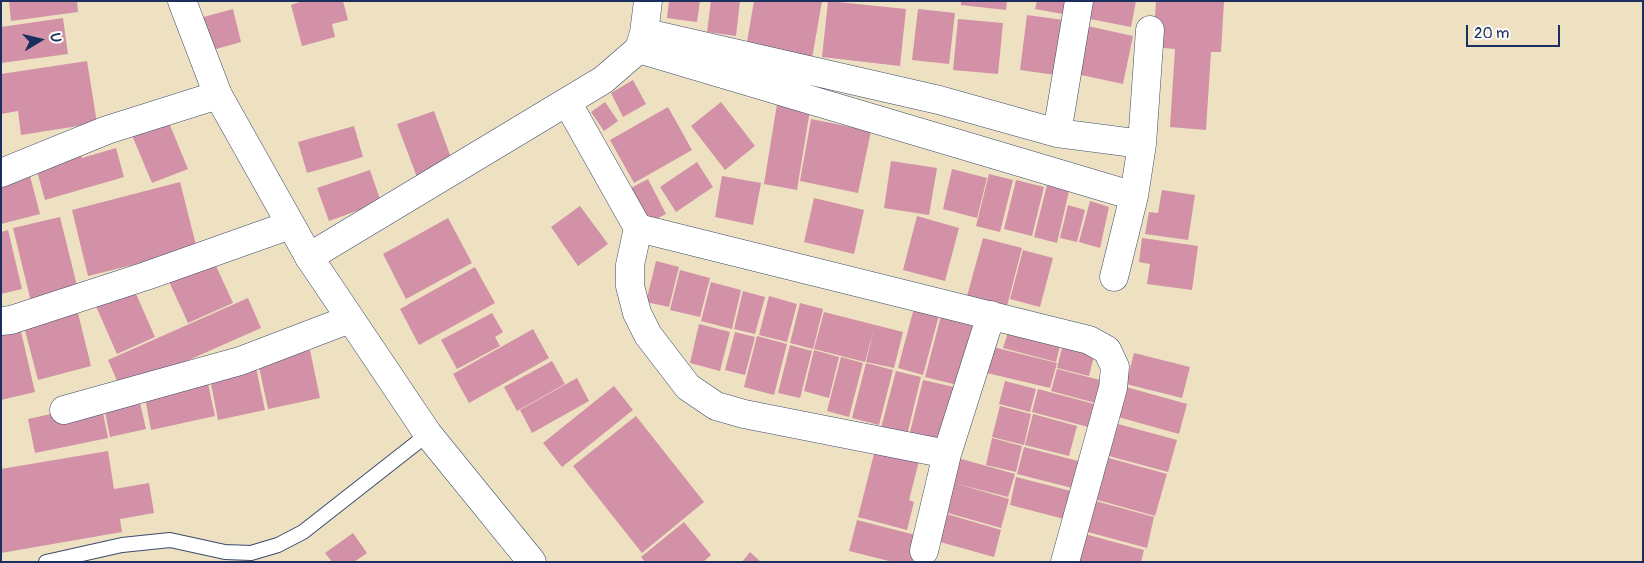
<!DOCTYPE html>
<style>
body{margin:0}
#map{position:relative;width:1644px;height:563px;overflow:hidden;background:#ede1c1;font-family:Pangolin,sans-serif}
canvas{display:block}
.frame{position:absolute;inset:0;border:2px solid #1b2f5e;pointer-events:none}
.north{position:absolute;left:15px;top:15px;width:50px;height:50px;-webkit-text-stroke:4px #fdfcf7;paint-order:stroke;rotate:81deg;font-size:14px;font-weight:700;line-height:20px;text-align:center;color:#1b2f5e}
.north::after{content:'';display:block;margin:auto;width:18px;height:22px;background:#1b2f5e;clip-path:polygon(50% 0,100% 100%,50% 72%,0 100%)}
.scale{position:absolute;left:1466px;top:25px;width:94px;height:22px;box-sizing:border-box;border:2px solid #1b2f5e;border-top:0;padding-left:6px;font-size:15px;line-height:18px;white-space:nowrap;color:#1b2f5e;-webkit-text-stroke:4px #fdfcf7;paint-order:stroke}
</style>
<div id="map">
<canvas width="1644" height="563"></canvas>
<div class="frame"></div>
<div class="north">U</div>
<div class="scale">20 m</div>
</div>
<script>
const c = document.querySelector('canvas').getContext('2d');
c.lineJoin = 'round';
function paint(path, color) { c.fillStyle = color; c.fill(path, 'evenodd'); }
const toPath = rows => new Path2D(rows.map(r => 'M' + r).join(''));
function stroke(path, color, width, dash) { c.strokeStyle = color; c.lineWidth = width; c.lineCap = dash ? 'butt' : 'round'; c.setLineDash(dash || []); c.stroke(path); }
paint(toPath([
 [9,1,77,1,78,12,11,21],
 [303,1,343,1,348,20,332,24,335,37,302,46,291,5],
 [669,1,700,1,697,22,667,18],
 [711,1,740,1,736,36,707,32],
 [754,1,822,1,812,59,746,48],
 [828,1,906,9,900,66,822,57],
 [961,1,1007,1,1006,10,961,5],
 [1037,1,1070,1,1068,15,1035,9],
 [1088,1,1136,1,1131,27,1085,18],
 [1156,1,1224,1,1221,52,1211,52,1206,130,1170,127,1175,49,1153,47],
 [233,9,241,42,209,51,200,18],
 [918,9,955,13,949,64,912,60],
 [1027,15,1071,21,1063,76,1020,70],
 [63,18,68,54,1,63,1,27],
 [958,19,1003,23,998,74,953,70],
 [1083,25,1133,36,1123,84,1072,73],
 [87,61,97,123,21,135,18,111,1,114,1,74],
 [633,80,646,104,623,117,611,93],
 [605,102,618,121,604,131,591,112],
 [721,102,755,146,725,170,691,126],
 [777,104,810,110,797,190,764,184],
 [668,107,692,150,634,183,610,140],
 [434,111,454,166,418,180,397,124],
 [167,118,188,169,152,183,131,133],
 [811,119,871,131,858,193,800,181],
 [354,126,363,157,307,173,298,142],
 [78,147,82,158,116,148,124,177,45,200,37,171],
 [891,161,937,168,929,215,884,208],
 [697,162,713,187,676,212,660,187],
 [952,169,987,178,977,218,943,209],
 [370,170,381,202,329,221,317,188],
 [989,174,1013,180,1000,232,976,226],
 [30,176,40,214,1,224,1,184],
 [722,176,761,183,753,225,715,217],
 [648,179,666,214,648,223,629,189],
 [1016,180,1044,187,1032,236,1004,229],
 [180,182,197,249,88,276,72,210],
 [1047,185,1069,191,1057,243,1034,237],
 [1162,190,1195,195,1188,240,1145,234,1149,212,1158,213],
 [814,198,864,210,854,254,804,242],
 [1090,201,1109,207,1100,248,1079,242],
 [1068,205,1085,210,1077,242,1060,238],
 [580,206,608,244,578,266,551,227],
 [917,216,959,228,945,281,903,270],
 [60,217,79,294,32,306,13,228],
 [448,218,472,263,406,299,383,254],
 [8,230,22,289,1,294,1,232],
 [983,238,1022,248,1007,306,967,296],
 [1142,238,1198,246,1192,290,1147,284,1150,264,1139,262],
 [1023,250,1053,258,1040,307,1010,299],
 [211,255,233,303,188,323,166,275],
 [656,261,679,267,669,307,646,302],
 [475,267,495,303,419,345,400,309],
 [680,270,710,278,700,317,670,310],
 [711,282,741,290,732,329,701,321],
 [133,287,155,337,117,354,95,304],
 [743,291,765,297,755,334,734,329],
 [769,296,797,304,787,342,759,335],
 [248,298,261,328,121,390,108,360],
 [800,303,823,309,813,349,790,343],
 [76,305,91,366,38,380,22,319],
 [914,308,939,315,923,375,898,368],
 [824,312,903,332,894,368,866,362,874,329,865,362,814,349],
 [492,313,503,332,495,337,500,346,457,369,441,340],
 [941,316,973,325,957,385,925,377],
 [19,323,35,392,1,400,1,328],
 [699,324,730,332,720,371,690,363],
 [533,329,549,358,469,403,453,374],
 [1009,329,1061,342,1056,362,1003,348],
 [735,332,755,337,745,375,725,370],
 [757,336,787,344,774,395,744,387],
 [1063,344,1095,352,1089,376,1057,368],
 [790,345,812,351,800,398,778,393],
 [993,347,1057,363,1050,388,987,373],
 [310,350,320,398,268,409,258,362],
 [814,350,839,357,829,398,804,391],
 [1134,353,1190,367,1182,398,1126,384],
 [841,357,863,363,849,417,827,411],
 [552,361,565,384,517,411,504,387],
 [255,363,265,410,218,420,209,373],
 [866,363,893,370,879,425,852,418],
 [1057,369,1104,381,1099,404,1051,391],
 [896,371,921,377,907,435,881,428],
 [577,378,589,401,532,433,520,410],
 [207,379,215,416,151,430,144,392],
 [923,380,954,387,939,443,909,436],
 [1005,381,1036,389,1030,412,999,404],
 [614,386,633,410,562,467,543,443],
 [1126,387,1187,404,1179,434,1118,417],
 [1038,389,1098,405,1092,428,1032,412],
 [138,394,146,429,110,437,103,402],
 [101,403,108,438,35,453,28,419],
 [1000,406,1031,414,1024,445,992,437],
 [1033,414,1077,426,1069,456,1025,445],
 [636,416,704,502,642,553,573,466],
 [1118,424,1177,440,1168,472,1109,456],
 [992,438,1022,446,1016,472,986,465],
 [1024,447,1082,462,1076,489,1017,474],
 [875,450,919,461,909,500,914,502,907,530,858,517],
 [108,451,114,489,149,483,154,513,120,519,122,532,1,553,1,469],
 [1105,457,1167,474,1155,516,1094,499],
 [958,458,1015,474,1008,497,954,483,1009,499,1001,528,941,511],
 [1016,477,1075,492,1068,520,1010,505],
 [1092,500,1154,517,1147,548,1084,531],
 [940,512,1001,530,994,557,933,540],
 [857,520,919,536,912,562,893,562,849,551],
 [684,522,711,555,703,562,645,562,641,557],
 [353,533,367,553,354,562,332,562,325,553],
 [1081,533,1144,550,1141,562,1073,562],
 [750,552,761,562,742,562]
]), '#d291a7');
const lane = toPath([
 [46,562,122,545,170,540,225,552,251,553,278,545,303,532,428,434]
]);
const street = toPath([
 [646,33,939,100,1057,133,1142,144],
 [639,49,1134,196],
 [567,102,638,228,1089,340,1107,350,1115,367,1113,388,1065,562],
 [1057,133,1079,1],
 [1,173,107,130,218,95],
 [638,228,630,265,630,286,637,313,648,335,688,387,716,406,744,414,947,454],
 [309,257,603,80,639,49,644,33,648,1],
 [1114,277,1134,196,1142,144,1150,30],
 [1,321,11,320,146,276,290,225],
 [64,410,240,361,350,319],
 [924,551,947,454,991,315]
]);
const primary = toPath([
 [182,1,218,95,309,257,428,434,532,562]
]);
stroke(lane, '#3a4a6d', 16);
stroke(street, '#3a4a6d', 29);
stroke(primary, '#3a4a6d', 29);
stroke(lane, '#fff', 14);
stroke(street, '#fff', 28);
stroke(primary, '#fff', 28);
</script>
